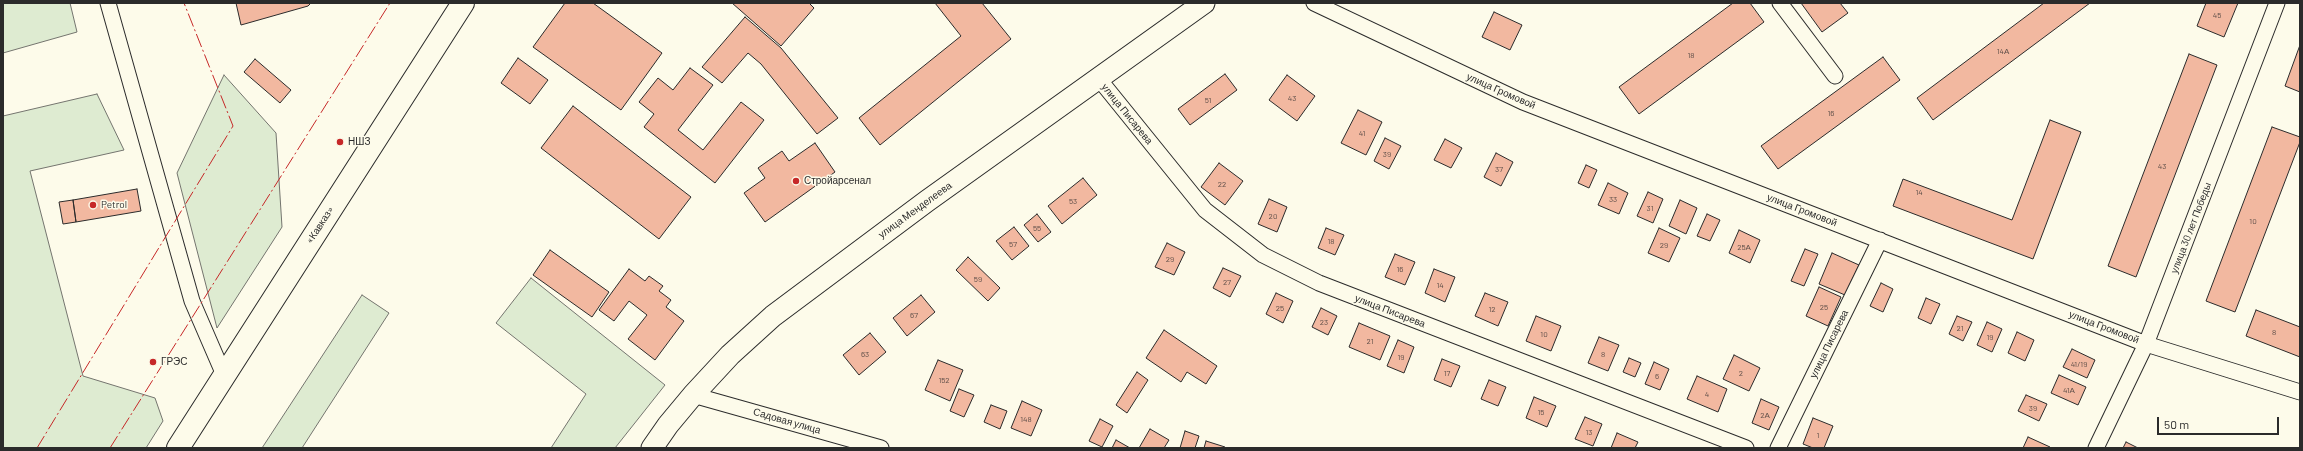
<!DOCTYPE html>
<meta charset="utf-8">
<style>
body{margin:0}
#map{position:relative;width:2303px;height:451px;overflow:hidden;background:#fdfbea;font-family:Barlow,sans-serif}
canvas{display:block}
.frame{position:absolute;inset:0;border:4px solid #2b2b2b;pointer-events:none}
.scale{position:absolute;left:2157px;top:417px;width:122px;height:18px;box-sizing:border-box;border:2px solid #2b2b2b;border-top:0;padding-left:5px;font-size:12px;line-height:14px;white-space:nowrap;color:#2b2b2b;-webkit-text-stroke:3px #fdfbea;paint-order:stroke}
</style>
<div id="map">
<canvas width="2303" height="451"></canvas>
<div class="frame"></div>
<div class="scale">50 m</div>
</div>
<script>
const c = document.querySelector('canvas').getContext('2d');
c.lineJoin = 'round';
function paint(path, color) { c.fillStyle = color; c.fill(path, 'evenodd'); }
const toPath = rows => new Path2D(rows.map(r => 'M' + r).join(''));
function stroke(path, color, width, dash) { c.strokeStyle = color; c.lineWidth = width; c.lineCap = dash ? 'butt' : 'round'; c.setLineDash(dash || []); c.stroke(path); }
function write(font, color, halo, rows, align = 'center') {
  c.font = font + ' Barlow,sans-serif'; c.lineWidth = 3; c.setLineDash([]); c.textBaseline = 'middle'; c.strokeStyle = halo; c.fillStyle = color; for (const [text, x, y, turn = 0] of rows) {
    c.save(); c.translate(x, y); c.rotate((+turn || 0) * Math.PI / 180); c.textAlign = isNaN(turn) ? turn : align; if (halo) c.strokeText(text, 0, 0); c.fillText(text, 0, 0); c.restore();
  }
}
const green = toPath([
 [3,3,70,3,77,32,3,53,3,3],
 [224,75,276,133,282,227,217,328,177,173,224,75],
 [97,94,124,150,30,171,83,376,155,398,163,421,146,448,3,448,3,116,97,94],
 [531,278,665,385,615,448,551,448,586,394,496,323,531,278],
 [362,295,389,313,302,448,262,448,362,295]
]);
paint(green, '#deebd1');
stroke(green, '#74746e', 1);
const building = toPath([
 [236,3,311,3,308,6,241,25,236,3],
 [565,3,593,3,662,53,621,110,533,47,565,3],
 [732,3,809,3,814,8,781,46,732,3],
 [935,3,982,3,1011,39,880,145,859,118,961,36,935,3],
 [1733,3,1750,3,1764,22,1639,114,1619,87,1733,3],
 [1801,3,1840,3,1848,13,1822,32,1801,3],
 [2044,3,2090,3,1933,120,1917,98,2044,3],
 [2206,3,2238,3,2224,37,2197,26,2206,3],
 [1494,12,1522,25,1510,50,1482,37,1494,12],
 [745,17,781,48,838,118,817,134,761,64,748,53,722,83,702,67,745,17],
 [2300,45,2300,92,2285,86,2300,45],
 [2189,54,2217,65,2136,277,2108,266,2189,54],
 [1883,57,1900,80,1778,169,1761,146,1883,57],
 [518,58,548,80,530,104,501,83,518,58],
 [255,59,291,90,280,103,244,72,255,59],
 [690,68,713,85,678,130,703,150,741,102,764,120,715,183,644,127,654,114,639,102,658,78,673,90,690,68],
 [1225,74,1237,90,1190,125,1178,109,1225,74],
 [1287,75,1315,96,1297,121,1269,100,1287,75],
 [573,106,691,197,659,239,541,148,573,106],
 [1358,110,1382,122,1366,155,1341,143,1358,110],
 [2050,120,2081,132,2033,259,1893,206,1903,179,2012,220,2050,120],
 [2272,127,2300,137,2300,142,2235,312,2206,301,2272,127],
 [1385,138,1401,146,1389,169,1374,161,1385,138],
 [1445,139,1462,148,1451,168,1434,160,1445,139],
 [815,143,835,172,765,222,744,193,765,178,758,168,782,151,789,161,815,143],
 [1496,153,1513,162,1501,186,1484,177,1496,153],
 [1219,163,1243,181,1225,205,1201,187,1219,163],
 [1586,165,1597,170,1589,188,1578,183,1586,165],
 [1083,178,1097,195,1062,224,1048,206,1083,178],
 [1608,183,1628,193,1619,214,1598,205,1608,183],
 [137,189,141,211,76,222,73,200,137,189],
 [1648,192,1663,199,1653,223,1637,216,1648,192],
 [1269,199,1287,207,1277,232,1258,224,1269,199],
 [73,200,76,222,63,224,59,202,73,200],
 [1680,200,1697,208,1686,234,1669,226,1680,200],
 [1037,214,1051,232,1038,242,1024,225,1037,214],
 [1707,214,1720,220,1710,241,1697,236,1707,214],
 [1014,227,1029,246,1012,260,996,241,1014,227],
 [1326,228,1344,235,1335,255,1318,248,1326,228],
 [1659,228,1680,238,1669,262,1648,253,1659,228],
 [1739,230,1760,240,1750,263,1729,253,1739,230],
 [1167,243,1185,252,1174,275,1155,267,1167,243],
 [1805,249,1818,254,1804,286,1791,281,1805,249],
 [550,250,609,292,592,317,533,275,550,250],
 [1832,253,1859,265,1845,295,1819,284,1832,253],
 [1395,254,1415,262,1405,285,1385,277,1395,254],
 [968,257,1000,288,988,301,956,270,968,257],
 [1223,268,1241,276,1230,297,1213,288,1223,268],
 [629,269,645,281,649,276,663,286,659,291,671,300,666,307,684,321,655,360,628,339,647,315,629,301,614,321,599,310,629,269],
 [1434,269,1455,277,1445,302,1425,293,1434,269],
 [1881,283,1893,289,1883,312,1870,306,1881,283],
 [1819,287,1841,297,1828,326,1806,316,1819,287],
 [1276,293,1293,301,1283,323,1266,314,1276,293],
 [1485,293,1508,302,1498,326,1475,316,1485,293],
 [921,295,935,312,907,336,893,318,921,295],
 [1926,298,1940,304,1931,324,1918,318,1926,298],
 [1321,308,1337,316,1328,335,1312,327,1321,308],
 [2256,310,2300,327,2300,357,2246,336,2256,310],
 [1536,316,1561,326,1551,351,1526,341,1536,316],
 [1957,316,1972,322,1963,341,1949,334,1957,316],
 [1987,322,2002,329,1992,352,1977,345,1987,322],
 [1359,323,1390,336,1380,360,1349,347,1359,323],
 [1164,330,1217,366,1206,384,1187,372,1181,382,1146,358,1164,330],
 [2017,332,2034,340,2025,361,2008,353,2017,332],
 [870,333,886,352,859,375,843,355,870,333],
 [1599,337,1619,345,1608,371,1588,363,1599,337],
 [1398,340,1414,347,1404,373,1387,366,1398,340],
 [2072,349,2095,360,2087,378,2063,367,2072,349],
 [1734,355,1760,368,1749,391,1723,379,1734,355],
 [1629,358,1641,363,1635,377,1623,372,1629,358],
 [1442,359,1460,366,1451,387,1434,380,1442,359],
 [938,360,963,370,950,401,925,390,938,360],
 [1654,362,1669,369,1660,390,1645,384,1654,362],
 [1137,372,1148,380,1127,413,1116,405,1137,372],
 [2059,375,2086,387,2078,405,2051,393,2059,375],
 [1697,376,1727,389,1718,412,1687,399,1697,376],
 [1489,380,1506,387,1498,406,1481,399,1489,380],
 [959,389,974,395,964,417,950,411,959,389],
 [2026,395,2047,404,2039,421,2018,411,2026,395],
 [1534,397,1556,406,1547,427,1526,418,1534,397],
 [1761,399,1779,407,1769,430,1752,423,1761,399],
 [1022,401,1042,410,1031,436,1011,428,1022,401],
 [991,405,1007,411,1000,429,984,422,991,405],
 [1585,417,1602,424,1593,446,1575,439,1585,417],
 [1813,418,1833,426,1824,448,1813,448,1803,444,1813,418],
 [1100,419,1113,426,1102,447,1089,441,1100,419],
 [1150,429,1169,440,1164,448,1139,448,1150,429],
 [1185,431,1199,436,1195,448,1180,448,1185,431],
 [1617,433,1638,442,1635,448,1611,448,1617,433],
 [2028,437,2050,447,2049,448,2023,448,2028,437],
 [1116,440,1130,448,1112,448,1116,440],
 [1206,441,1225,447,1224,448,1204,448,1206,441],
 [2126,442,2138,448,2123,448,2126,442]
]);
paint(building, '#f2b8a0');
stroke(building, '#2b2b2b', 1);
const street = toPath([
 [108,3,192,301,224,375],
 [1314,3,1523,102,2146,344,2300,392],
 [1780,3,1835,76],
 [1099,79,1205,210,1263,255,1319,283,1746,448],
 [693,395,881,448],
 [1778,448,1880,240],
 [2096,448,2146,344,2277,3]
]);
const secondary = toPath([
 [652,448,668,425,693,395,730,355,773,316,927,201,1204,3]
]);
const highway = toPath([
 [178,448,463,3]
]);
stroke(street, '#2b2b2b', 17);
stroke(secondary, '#2b2b2b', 23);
stroke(highway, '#2b2b2b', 24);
stroke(street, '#fdfbea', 15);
stroke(secondary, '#fdfbea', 21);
stroke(highway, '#fdfbea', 22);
stroke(toPath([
 [37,448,233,126,184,3],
 [110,448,390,3]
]), '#c62828', 1, [14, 3, 2, 3]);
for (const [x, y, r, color] of [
 [340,142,4,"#c62828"],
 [796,181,4,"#c62828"],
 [93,205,4,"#c62828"],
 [153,362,4,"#c62828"]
]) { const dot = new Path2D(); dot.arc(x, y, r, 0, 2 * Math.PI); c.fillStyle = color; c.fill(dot); stroke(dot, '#fdfbea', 1.5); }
write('8px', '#5d4e48', null, [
 ["45",2217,15],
 ["14А",2003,51],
 ["18",1691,55],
 ["43",1292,98],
 ["51",1208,100],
 ["16",1831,113],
 ["41",1362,133],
 ["39",1387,154],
 ["43",2162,166],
 ["37",1499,169],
 ["22",1222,184],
 ["14",1919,192],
 ["33",1613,199],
 ["53",1073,201],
 ["31",1650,208],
 ["20",1273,216],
 ["10",2253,221],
 ["55",1037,228],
 ["18",1331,241],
 ["57",1013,244],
 ["29",1664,245],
 ["25А",1744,247],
 ["29",1170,259],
 ["16",1400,269],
 ["59",978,279],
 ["27",1227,282],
 ["14",1440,285],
 ["25",1824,307],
 ["25",1280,308],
 ["12",1492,309],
 ["67",914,315],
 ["23",1324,322],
 ["21",1960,328],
 ["8",2274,332],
 ["10",1544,334],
 ["19",1990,337],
 ["21",1370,341],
 ["63",865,354],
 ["8",1603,354],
 ["19",1401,357],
 ["41/19",2079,364],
 ["17",1447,373],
 ["2",1741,373],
 ["6",1657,376],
 ["152",944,380],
 ["41А",2069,390],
 ["4",1707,394],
 ["39",2033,408],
 ["15",1541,412],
 ["2А",1765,415],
 ["148",1026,419],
 ["13",1589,432],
 ["1",1818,435]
]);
write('10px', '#2b2b2b', '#fdfbea', [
 ["улица Громовой",1501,91,24],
 ["улица Писарева",1127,114,51],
 ["улица Менделеева",915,210,-36],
 ["улица Громовой",1802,210,21],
 ["«Кавказ»",320,225,-57],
 ["улица 30 лет Победы",2191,228,-69],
 ["улица Писарева",1390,311,21],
 ["улица Громовой",2104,327,21],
 ["улица Писарева",1829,344,-64],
 ["Садовая улица",787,421,16]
]);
write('10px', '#2b2b2b', '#fdfbea', [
 ["НШЗ",348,142],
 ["Стройарсенал",804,181],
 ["Petrol",101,205],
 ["ГРЭС",161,362]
], 'left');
</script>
